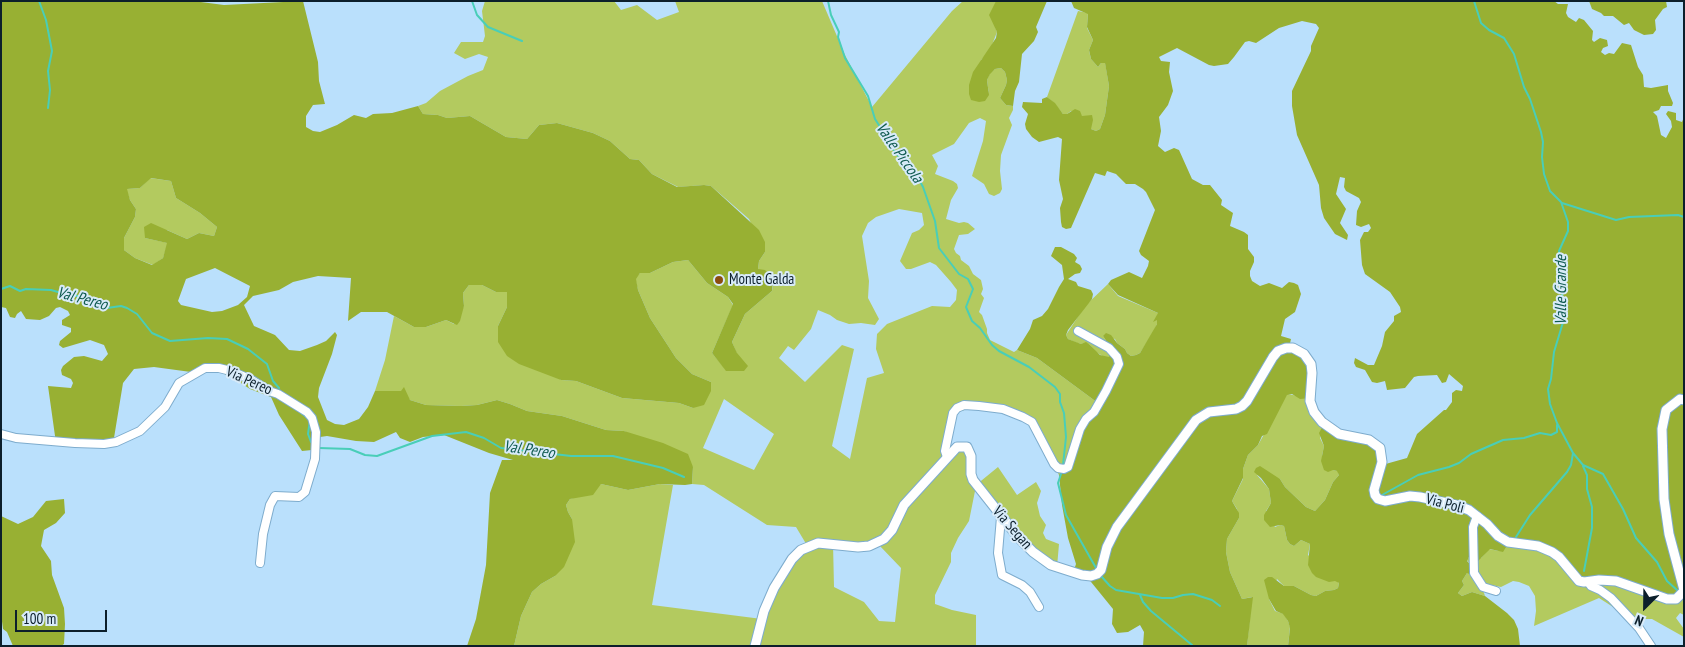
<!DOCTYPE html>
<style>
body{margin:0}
#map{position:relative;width:1685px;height:647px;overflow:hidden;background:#bae0fc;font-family:"PT Sans Narrow",sans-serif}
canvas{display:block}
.frame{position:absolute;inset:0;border:2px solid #0c1f2b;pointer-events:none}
.north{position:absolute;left:1620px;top:582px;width:50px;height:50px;-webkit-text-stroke:4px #d8ebf9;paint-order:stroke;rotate:203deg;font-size:14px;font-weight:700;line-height:20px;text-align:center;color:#0c1f2b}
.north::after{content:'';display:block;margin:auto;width:18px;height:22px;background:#0c1f2b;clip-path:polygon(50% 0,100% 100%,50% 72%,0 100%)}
.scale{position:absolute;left:15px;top:610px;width:92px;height:22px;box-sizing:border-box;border:2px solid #0c1f2b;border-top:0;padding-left:6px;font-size:15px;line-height:18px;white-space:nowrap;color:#0c1f2b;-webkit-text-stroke:4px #d8ebf9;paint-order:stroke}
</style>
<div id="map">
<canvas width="1685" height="647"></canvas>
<div class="frame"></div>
<div class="north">N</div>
<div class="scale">100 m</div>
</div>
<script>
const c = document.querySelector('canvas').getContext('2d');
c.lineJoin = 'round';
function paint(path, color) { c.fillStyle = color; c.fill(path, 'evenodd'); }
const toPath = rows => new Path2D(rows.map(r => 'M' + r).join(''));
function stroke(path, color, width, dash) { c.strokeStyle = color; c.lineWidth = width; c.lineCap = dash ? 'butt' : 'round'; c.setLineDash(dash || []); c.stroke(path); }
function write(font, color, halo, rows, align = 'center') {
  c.font = font + ' "PT Sans Narrow",sans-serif'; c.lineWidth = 4; c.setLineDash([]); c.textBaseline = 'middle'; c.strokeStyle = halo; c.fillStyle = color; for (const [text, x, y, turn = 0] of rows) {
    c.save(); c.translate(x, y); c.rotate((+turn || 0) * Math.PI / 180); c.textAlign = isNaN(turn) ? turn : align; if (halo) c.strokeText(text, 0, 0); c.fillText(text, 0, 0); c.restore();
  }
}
paint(toPath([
 [485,1,614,1,621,10,637,5,657,20,679,12,675,1,822,1,845,55,872,107,952,11,963,1,996,1,995,26,997,32,990,50,981,60,989,95,987,80,990,73,995,69,1001,68,1005,72,1007,80,1006,85,1000,98,1006,105,1013,106,1013,110,1009,118,1012,125,1001,155,1000,171,1002,189,1000,193,994,196,989,194,984,184,972,176,983,141,986,121,980,118,969,123,954,144,932,155,938,166,935,174,953,181,957,184,958,188,951,200,946,219,959,223,964,222,968,223,975,229,968,234,959,235,954,249,956,253,960,256,961,260,969,266,973,274,981,280,983,289,981,294,984,298,979,312,982,315,987,329,987,333,990,340,1014,352,1017,350,1037,358,1102,406,1059,475,1030,423,1006,414,974,407,958,412,950,424,946,455,965,447,976,485,998,467,1017,495,1036,482,1041,491,1037,503,1040,516,1046,525,1043,533,1046,539,1059,544,1057,567,1036,554,976,486,969,521,958,538,951,553,951,562,935,595,935,604,952,610,976,615,976,646,514,646,521,616,532,592,541,584,555,576,572,519,568,512,566,505,570,499,576,497,601,484,628,490,660,484,673,485,652,605,762,619,778,580,808,547,796,527,767,525,704,485,692,484,693,467,624,431,606,430,562,416,527,411,510,404,497,400,477,405,461,406,426,405,410,400,401,391,375,391,385,360,394,316,414,327,426,327,446,320,454,324,464,306,463,293,469,285,482,285,496,292,507,292,507,307,498,326,561,380,576,381,622,398,679,403,693,408,711,382,692,374,676,358,650,318,638,290,635,278,640,273,650,273,673,262,688,260,707,283,728,297,733,305,712,353,727,371,744,371,732,342,745,314,772,291,773,286,773,282,758,269,759,261,765,252,749,219,711,186,704,185,678,187,652,174,639,160,630,159,610,141,593,133,557,123,539,125,527,139,506,137,470,116,447,118,438,115,423,114,418,106,426,103,440,91,468,76,483,70,488,57,479,54,465,59,454,53,461,42,483,42,485,36,482,11],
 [899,209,922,213,924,225,919,230,912,233,900,261,906,269,911,269,930,262,936,265,951,282,957,290,956,300,950,307,932,306,887,324,877,334,876,349,884,373,867,378,850,459,832,446,854,349,842,345,805,382,779,358,788,346,794,350,811,329,818,310,830,315,837,320,849,324,861,323,875,325,879,319,868,298,869,281,862,236,868,223,876,217],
 [724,399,774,434,754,470,703,448],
 [833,543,879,545,901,568,895,622,879,621,864,602,834,587],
 [1078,11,1088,13,1087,28,1093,40,1089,50,1090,55,1091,59,1098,67,1101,63,1105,62,1109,86,1105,115,1100,129,1096,131,1091,129,1091,124,1082,116,1071,111,1067,114,1063,114,1054,103,1047,97],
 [150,178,171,181,176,198,200,213,217,227,214,236,199,233,187,239,167,230,145,238,168,243,163,258,153,265,135,258,124,250,124,238,135,217,136,209,130,200,126,189,140,188],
 [1108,284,1118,296,1158,313,1157,324,1153,333,1140,353,1136,355,1131,356,1127,353,1125,349,1117,343,1115,339,1103,336,1111,348,1109,357,1104,357,1096,352,1090,345,1086,343,1081,344,1077,343,1068,339,1066,335,1085,306],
 [1287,394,1310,398,1324,424,1320,438,1324,446,1322,456,1333,470,1338,471,1339,475,1333,482,1325,500,1315,511,1306,507,1285,487,1280,479,1257,475,1269,489,1271,503,1266,511,1275,527,1280,525,1284,526,1287,540,1290,544,1294,546,1301,540,1310,544,1308,555,1339,583,1338,588,1334,590,1325,591,1316,596,1311,595,1294,586,1284,586,1277,579,1269,599,1275,611,1284,614,1288,621,1290,627,1288,646,1247,646,1252,597,1242,599,1230,572,1226,552,1227,539,1239,518,1237,509,1232,501,1243,479,1243,469,1248,455,1258,445],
 [1509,542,1535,545,1601,580,1681,595,1684,599,1684,615,1680,613,1676,618,1684,629,1684,637,1652,619,1642,619,1624,614,1599,598,1534,626,1536,611,1535,596,1529,586,1519,582,1513,581,1501,587,1482,583,1482,587,1485,596,1472,592,1462,596,1458,593,1464,585,1462,581,1467,573,1470,564,1467,560,1470,556,1481,558,1489,549,1499,551]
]), '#b3ca5f');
paint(toPath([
 [1,1,193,1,224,5,303,1,318,62,319,81,325,104,313,105,306,116,306,127,313,131,320,132,337,125,354,115,366,118,373,114,392,113,418,106,423,114,438,115,447,118,470,116,506,137,527,139,539,125,557,123,593,133,610,141,630,159,639,160,652,174,677,187,704,185,711,186,759,230,765,242,765,252,759,261,758,269,765,270,768,273,773,282,772,291,745,314,732,342,737,353,748,366,744,371,726,371,712,353,733,304,728,297,707,283,688,260,673,262,650,273,640,273,636,279,638,290,650,318,676,358,692,374,711,382,711,391,704,405,693,408,679,403,622,398,576,381,561,380,519,364,507,356,498,342,498,326,507,307,507,292,496,292,482,285,469,285,463,293,464,306,460,321,457,325,446,320,426,327,414,327,387,312,361,312,348,321,351,278,318,276,293,282,279,290,253,296,244,305,254,326,275,335,289,350,300,351,317,345,326,341,335,332,337,335,332,354,319,388,318,397,327,420,335,424,344,425,359,419,368,407,375,391,401,391,404,387,410,400,426,405,461,406,477,405,497,400,510,404,527,411,562,416,606,430,624,431,663,443,688,454,693,467,692,484,685,485,660,484,628,490,601,484,593,495,570,499,566,505,568,512,572,519,575,542,564,567,555,576,541,584,532,592,521,616,514,646,467,646,476,619,486,565,490,493,502,460,513,460,489,453,444,435,423,437,410,442,400,438,396,432,374,442,356,441,327,436,313,438,312,450,302,451,279,415,271,397,250,389,233,378,214,369,191,372,154,367,134,369,123,383,113,444,56,443,48,386,71,388,73,383,71,379,62,375,61,370,63,366,74,357,84,356,102,361,108,354,104,345,90,340,63,348,59,345,60,341,71,332,71,328,62,325,62,320,70,315,68,311,60,307,56,308,49,316,40,320,26,319,21,311,17,314,15,318,10,317,6,308,1,307],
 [151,178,171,181,176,198,200,213,217,227,214,236,199,233,187,239,151,223,144,227,145,238,167,243,163,258,152,265,135,258,124,250,124,238,135,217,136,209,130,200,127,189,140,188],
 [215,268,250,286,247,297,238,305,222,311,212,312,181,305,178,301,186,279],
 [996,1,1047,1,1036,27,1038,32,1034,41,1022,54,1019,82,1015,91,1013,106,1006,105,1000,98,1006,85,1007,80,1005,72,1001,68,995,69,990,74,987,80,989,95,985,101,979,102,971,100,969,94,969,85,973,72,996,38,997,32,989,15],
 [1071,1,1554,1,1558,4,1568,4,1566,13,1568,17,1576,22,1579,18,1584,20,1593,31,1592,40,1594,42,1600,38,1607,40,1608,46,1603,48,1601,52,1605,55,1609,53,1614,54,1622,43,1631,45,1638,67,1643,75,1644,87,1651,88,1668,85,1668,91,1673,103,1672,106,1661,106,1659,110,1653,112,1657,116,1661,135,1666,138,1672,127,1671,121,1666,114,1668,111,1676,113,1676,120,1682,122,1684,117,1684,599,1681,595,1673,600,1623,584,1586,582,1550,551,1509,542,1503,552,1490,549,1478,561,1469,557,1467,561,1470,564,1474,563,1472,575,1467,573,1462,581,1464,585,1458,593,1462,596,1472,592,1485,596,1507,613,1514,620,1518,629,1520,646,1288,646,1290,628,1288,621,1283,614,1276,611,1269,599,1264,580,1268,577,1272,577,1284,586,1294,586,1311,595,1316,596,1325,591,1334,590,1338,588,1339,583,1335,581,1329,582,1316,577,1312,573,1308,565,1310,544,1301,540,1294,546,1290,544,1287,540,1284,526,1280,525,1270,527,1264,520,1264,515,1271,503,1269,489,1261,478,1254,472,1256,468,1260,466,1280,479,1285,487,1306,507,1315,511,1325,500,1333,482,1339,475,1337,471,1333,470,1328,472,1324,470,1321,461,1324,446,1319,433,1324,424,1337,433,1375,442,1382,465,1407,458,1417,434,1444,410,1446,410,1452,402,1452,393,1456,390,1462,391,1463,386,1449,374,1446,382,1442,383,1437,375,1418,376,1414,377,1405,388,1387,390,1385,381,1377,383,1372,382,1365,370,1356,367,1354,363,1355,358,1368,365,1374,365,1382,346,1385,332,1394,321,1394,316,1401,312,1400,307,1390,292,1365,274,1362,265,1360,240,1364,232,1368,232,1371,228,1369,224,1361,227,1356,225,1357,211,1361,202,1359,198,1346,191,1344,187,1345,178,1340,177,1336,194,1346,209,1340,223,1348,235,1347,240,1335,234,1324,218,1321,208,1319,185,1297,135,1292,106,1292,91,1311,51,1311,46,1319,28,1316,24,1302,21,1279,28,1256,43,1249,41,1245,42,1234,57,1228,64,1214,66,1209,65,1177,48,1159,57,1161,61,1170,62,1169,72,1173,91,1168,105,1159,117,1161,131,1158,146,1165,152,1174,148,1179,150,1192,179,1203,185,1210,185,1222,200,1221,205,1233,213,1230,226,1244,232,1248,235,1248,249,1254,257,1254,262,1250,271,1250,276,1252,281,1260,286,1269,283,1282,288,1289,282,1294,283,1298,285,1301,294,1295,312,1285,319,1281,336,1291,339,1289,348,1310,363,1310,398,1300,399,1292,394,1287,395,1267,434,1262,436,1258,445,1248,455,1243,469,1243,478,1232,501,1239,513,1239,518,1227,539,1226,552,1230,572,1242,599,1253,597,1247,646,1143,646,1144,632,1140,625,1128,632,1117,633,1112,624,1113,609,1087,577,1073,573,1076,564,1068,538,1062,505,1059,475,1068,459,1086,418,1099,410,1102,406,1037,358,1017,350,1030,329,1033,320,1042,316,1048,309,1059,287,1064,279,1062,265,1051,256,1055,247,1061,247,1074,254,1077,258,1075,262,1080,265,1082,269,1080,273,1075,274,1068,279,1076,282,1078,286,1091,290,1093,294,1092,299,1068,330,1066,335,1068,339,1081,344,1086,342,1090,345,1100,355,1109,357,1111,348,1103,336,1106,333,1111,335,1117,343,1125,349,1127,353,1131,356,1136,355,1140,353,1157,324,1157,320,1153,322,1158,313,1118,295,1108,284,1111,280,1129,272,1142,278,1148,266,1149,261,1141,255,1139,251,1155,210,1146,192,1143,189,1135,184,1126,184,1116,174,1107,171,1105,176,1095,173,1071,228,1066,229,1062,227,1061,222,1060,208,1063,199,1059,180,1062,139,1058,137,1039,142,1032,137,1026,129,1025,124,1028,114,1022,107,1023,102,1042,103,1042,99,1047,97,1055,103,1063,114,1067,114,1075,109,1080,111,1082,116,1092,115,1093,120,1091,129,1096,131,1100,129,1105,115,1109,86,1105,63,1101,63,1098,67,1091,59,1089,50,1093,40,1087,27,1088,14,1074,8],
 [1589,1,1666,1,1667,7,1663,9,1655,20,1656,30,1653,34,1644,35,1634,30,1629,23,1624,25,1613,16,1604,16,1601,13,1592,9],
 [64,499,65,513,56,523,44,530,41,546,51,561,52,575,64,608,65,624,64,644,61,646,13,646,7,632,3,629,1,614,1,516,18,524,33,517,46,501]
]), '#98b033');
stroke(toPath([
 [39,1,46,20,52,51,48,71,50,90,48,108],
 [472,1,477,15,488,27,522,41],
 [828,1,831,15,839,32,838,37,845,58,868,96,875,119,884,133,888,143,899,157,914,170,923,187,935,221,939,248,959,274,968,279,973,289,966,307,972,321,980,328,992,345,999,351,1029,367,1055,387,1060,394,1060,402,1064,413,1066,437,1063,465],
 [1474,1,1481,23,1489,30,1504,38,1514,54,1524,87,1530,99,1541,132,1543,142,1542,157,1544,174,1550,191,1561,202,1568,222,1568,231,1559,251,1564,319,1554,352,1551,379,1548,389,1550,404,1557,423,1573,453,1583,465,1603,474,1623,509,1636,538,1657,562,1667,581,1678,591],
 [1562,203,1616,220,1629,217,1678,215,1684,217],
 [1,289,10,286,20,291,26,289,51,290,65,294,83,297,107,308,121,306,127,308,137,314,152,333,170,341,208,338,227,339,248,349,267,364,273,381,279,388],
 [300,412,310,420,308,434,311,442],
 [319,448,350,449,365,455,377,456,432,436,466,432,484,438,501,448,571,456,613,456,663,468,684,477],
 [1583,466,1587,475,1587,489,1592,507,1592,528,1584,571],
 [1062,471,1058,483,1066,515,1096,568],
 [1382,495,1418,475,1449,467,1459,463,1471,454,1503,440,1524,438,1540,433,1551,435,1557,432,1557,425],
 [1516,537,1530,515,1567,472,1571,465,1573,453],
 [1101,576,1110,586,1116,590,1162,598,1173,598,1183,595,1193,594,1212,600,1220,606],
 [1140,595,1143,602,1151,611,1192,645]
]), '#49ceb8', 2);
const minor = toPath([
 [1,434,16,438,75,443,104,444,116,442,140,431,165,407,179,383,205,368,219,368,231,371,252,380,269,391,278,394,307,412,312,418,316,432,315,459,305,492,299,497,275,496,270,505,263,534,260,563],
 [947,457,945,451,953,413,957,408,964,405,979,406,1003,409,1023,417,1032,422,1054,464,1058,468,1064,469,1068,467,1080,429,1086,419,1094,412,1106,391,1119,364,1117,357,1109,348,1078,331],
 [1477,516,1473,527,1474,573,1483,587,1496,591],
 [1001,517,998,553,1002,575,1022,585,1030,592,1039,607],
 [1588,582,1591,586,1600,590,1611,598,1639,628,1651,646]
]);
const tertiary = toPath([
 [1684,400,1680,399,1666,410,1662,429,1664,499,1669,534,1684,590],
 [755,646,764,611,774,588,792,559,801,550,818,543,858,547,869,546,884,539,892,530,904,505,957,447,967,447,971,456,971,474,973,480,1018,537,1033,552,1051,565,1082,575,1091,576,1097,574,1101,570,1107,547,1117,527,1196,420,1209,412,1236,409,1242,406,1247,401,1273,357,1278,351,1286,348,1293,348,1304,354,1311,364,1312,373,1310,401,1314,412,1322,422,1339,434,1369,440,1380,448,1382,462,1374,490,1375,495,1378,499,1385,501,1410,496,1420,497,1456,505,1469,510,1487,524,1498,536,1508,542,1538,546,1552,552,1559,557,1579,581,1584,582,1599,580,1616,581,1667,599,1676,599,1684,591]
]);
stroke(minor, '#7eaccd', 10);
stroke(tertiary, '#7eaccd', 11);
stroke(minor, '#fff', 8);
stroke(tertiary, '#fff', 9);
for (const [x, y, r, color] of [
 [719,280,5,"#8b4e0f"]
]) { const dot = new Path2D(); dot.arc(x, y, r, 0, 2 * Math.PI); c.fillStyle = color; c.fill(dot); stroke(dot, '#d8ebf9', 2); }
write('15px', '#0c1f2b', '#d8ebf9', [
 ["Monte Galda",729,280]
], 'left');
write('15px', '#0c1f2b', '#d8ebf9', [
 ["Via Pereo",249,381,24],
 ["Via Poli",1445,504,15],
 ["Via Segan",1012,528,49]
]);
write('italic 16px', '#105b50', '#d8ebf9', [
 ["Valle Piccola",899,153,55],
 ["Valle Grande",1561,290,-90],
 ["Val Pereo",82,299,15],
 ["Val Pereo",529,450,8]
]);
</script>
